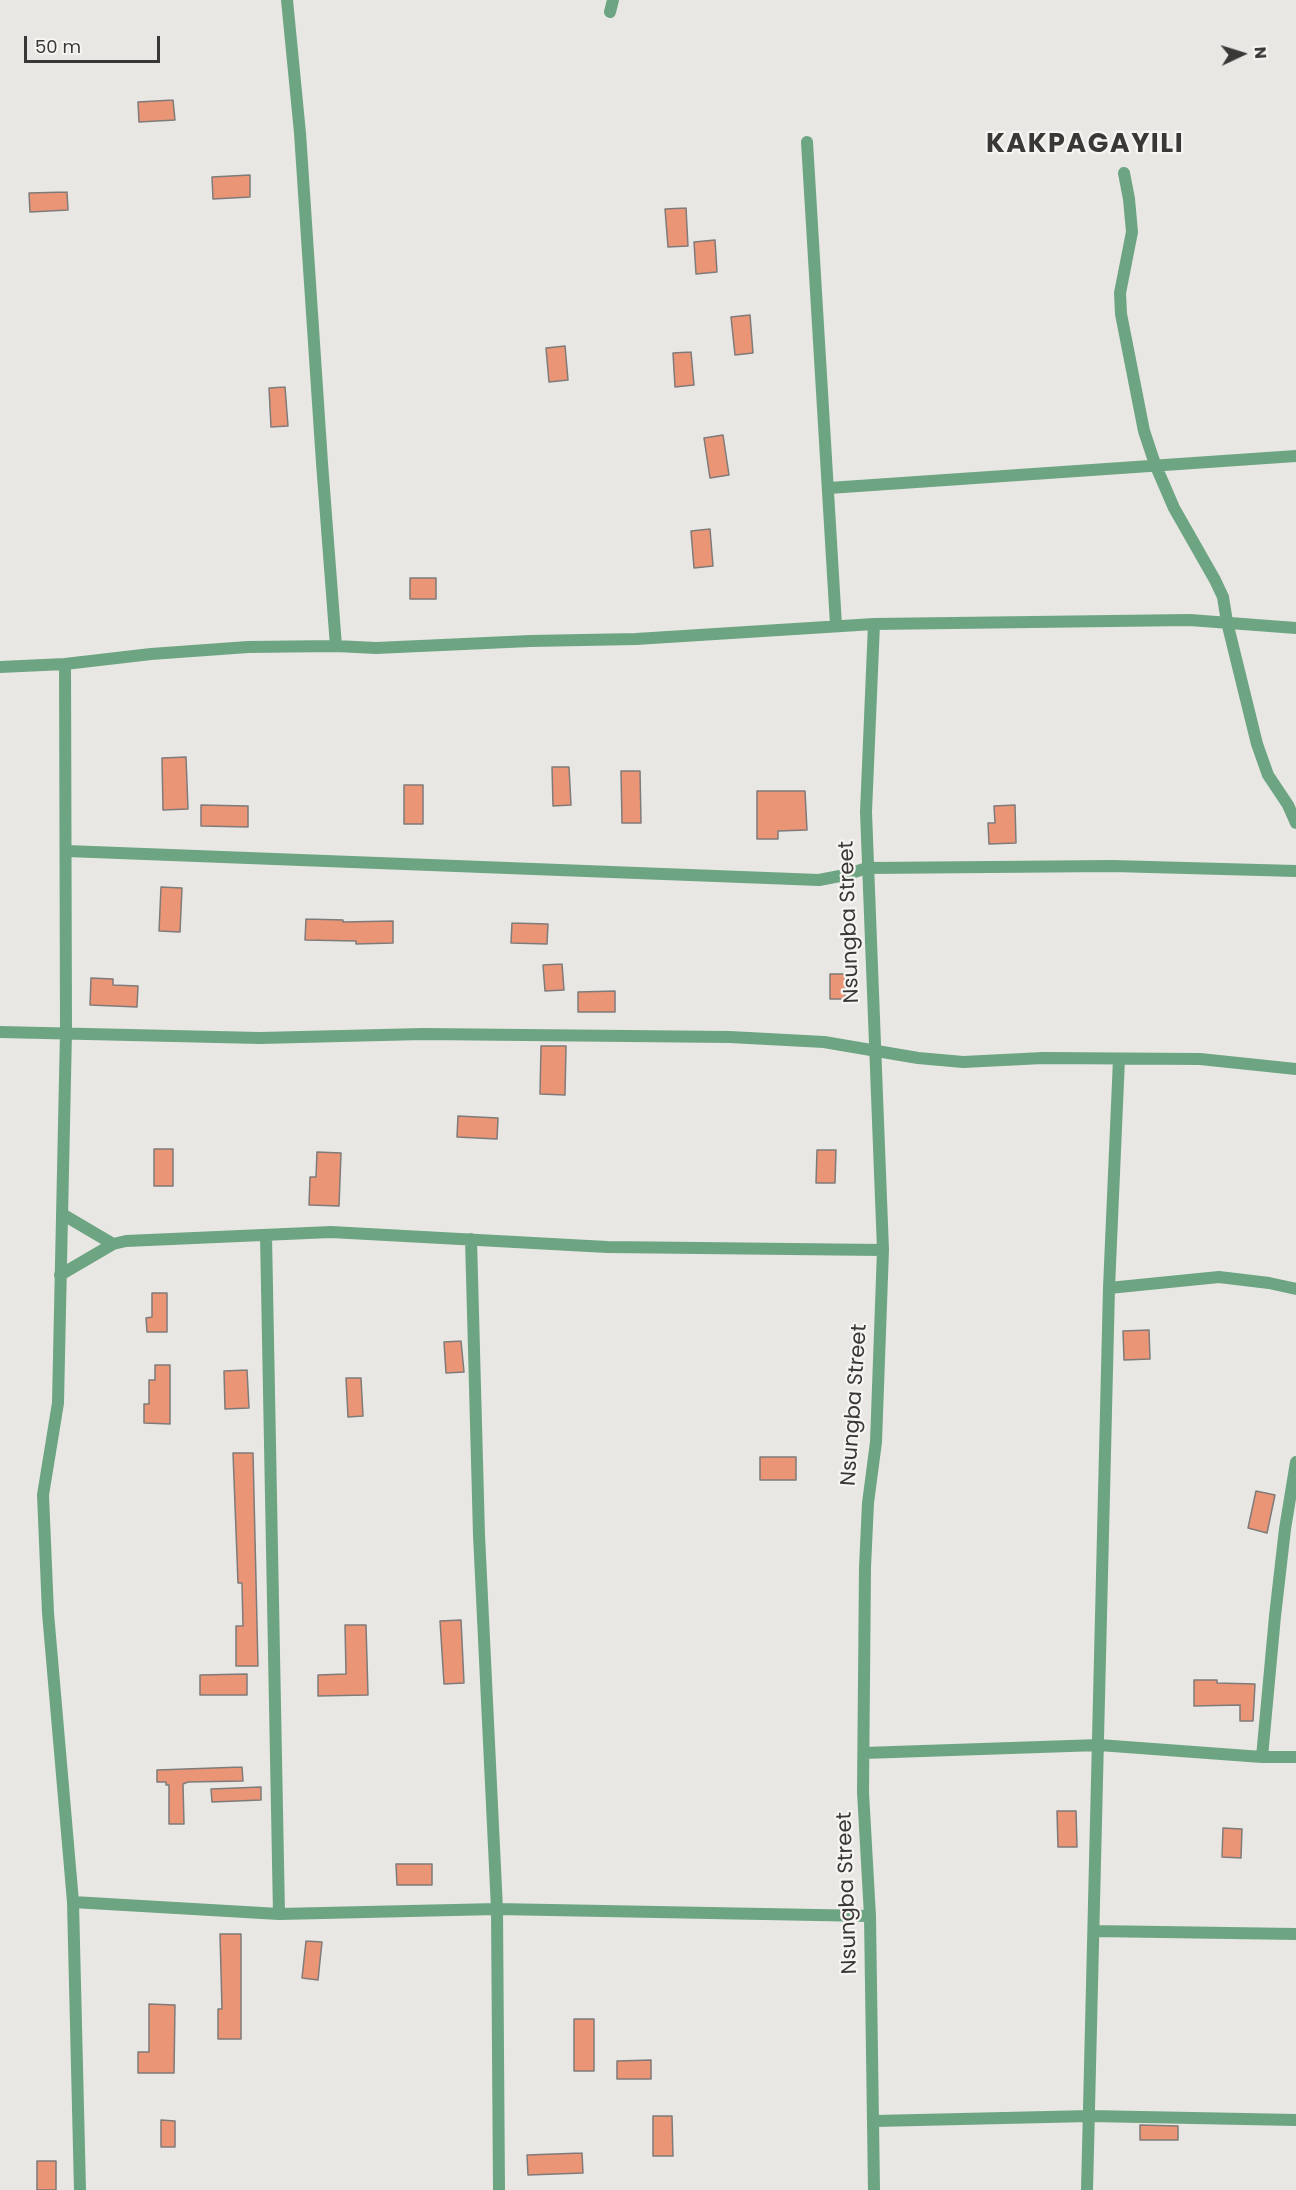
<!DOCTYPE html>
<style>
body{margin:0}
#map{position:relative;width:1296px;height:2190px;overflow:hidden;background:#e9e7e4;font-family:Poppins,sans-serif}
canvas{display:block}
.north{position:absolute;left:1212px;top:24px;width:60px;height:60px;-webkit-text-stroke:4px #f7f4f1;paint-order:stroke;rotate:86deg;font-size:16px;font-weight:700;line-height:24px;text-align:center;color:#393837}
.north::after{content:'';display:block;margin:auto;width:21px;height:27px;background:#393837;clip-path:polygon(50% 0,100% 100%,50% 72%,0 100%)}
.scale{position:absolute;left:24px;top:36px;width:136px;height:27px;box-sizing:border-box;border:3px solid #393837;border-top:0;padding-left:8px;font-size:18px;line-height:21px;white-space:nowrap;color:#393837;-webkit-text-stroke:4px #f7f4f1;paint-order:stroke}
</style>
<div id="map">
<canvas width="1296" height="2190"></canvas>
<div class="north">N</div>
<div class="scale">50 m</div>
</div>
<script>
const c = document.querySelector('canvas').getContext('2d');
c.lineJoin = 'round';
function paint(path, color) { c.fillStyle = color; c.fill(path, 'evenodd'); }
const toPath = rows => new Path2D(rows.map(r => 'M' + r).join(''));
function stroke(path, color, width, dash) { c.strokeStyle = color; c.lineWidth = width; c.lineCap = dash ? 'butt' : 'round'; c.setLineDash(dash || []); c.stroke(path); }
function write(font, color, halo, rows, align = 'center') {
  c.font = font + ' Poppins,sans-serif'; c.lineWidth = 4.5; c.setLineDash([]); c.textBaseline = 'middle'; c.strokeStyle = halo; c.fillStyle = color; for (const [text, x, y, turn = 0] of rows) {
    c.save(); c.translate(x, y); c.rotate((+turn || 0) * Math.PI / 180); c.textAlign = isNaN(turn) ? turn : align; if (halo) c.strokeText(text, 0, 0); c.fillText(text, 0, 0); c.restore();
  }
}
const building = toPath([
 [173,100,175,120,139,122,138,102,173,100],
 [250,175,250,197,213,199,212,177,250,175],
 [67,192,68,210,30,212,29,193,67,192],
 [686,208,688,246,668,247,665,209,686,208],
 [715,240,717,272,696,274,694,242,715,240],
 [750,315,753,353,735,355,731,317,750,315],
 [565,346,568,380,549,382,546,348,565,346],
 [691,352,694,385,675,387,673,353,691,352],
 [285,387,288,426,271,427,269,388,285,387],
 [723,435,729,475,710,478,704,438,723,435],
 [710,529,713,566,694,568,691,531,710,529],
 [410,578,436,578,436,599,410,599,410,578],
 [186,757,188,809,163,810,162,758,186,757],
 [552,767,569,767,571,805,553,806,552,767],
 [621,771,640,771,641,823,622,823,621,771],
 [404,785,423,785,423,824,404,824,404,785],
 [757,791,805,791,807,830,778,831,778,839,757,839,757,791],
 [201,805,248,806,248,827,201,826,201,805],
 [1015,805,1016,843,989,844,988,823,995,823,994,806,1015,805],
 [161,887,182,888,180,932,159,931,161,887],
 [306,919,343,920,343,922,393,921,393,943,356,944,356,941,305,940,306,919],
 [512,923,548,924,547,944,511,943,512,923],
 [562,964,564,990,545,991,543,965,562,964],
 [830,974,845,974,845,999,830,999,830,974],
 [91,978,113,979,113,985,138,986,137,1007,90,1005,91,978],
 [615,991,615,1012,578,1012,578,992,615,991],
 [541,1046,566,1046,565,1095,540,1094,541,1046],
 [458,1116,498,1118,497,1139,457,1137,458,1116],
 [154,1149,173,1149,173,1186,154,1186,154,1149],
 [817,1150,836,1150,835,1183,816,1183,817,1150],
 [317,1152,341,1153,339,1206,309,1205,310,1177,316,1177,317,1152],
 [152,1293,167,1293,167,1332,147,1332,146,1318,152,1317,152,1293],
 [1149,1330,1150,1359,1124,1360,1123,1331,1149,1330],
 [461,1341,464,1372,446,1373,444,1342,461,1341],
 [155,1365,170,1365,170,1424,144,1423,144,1404,149,1404,149,1380,155,1380,155,1365],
 [247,1370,249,1408,225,1409,224,1371,247,1370],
 [346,1378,361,1378,363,1416,348,1417,346,1378],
 [233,1453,253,1453,258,1666,236,1666,236,1626,243,1626,242,1583,238,1583,233,1453],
 [760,1457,796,1457,796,1480,760,1480,760,1457],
 [1256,1491,1275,1495,1267,1533,1248,1528,1256,1491],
 [461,1620,464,1683,444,1684,440,1621,461,1620],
 [345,1625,366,1625,368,1695,318,1696,318,1675,346,1674,345,1625],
 [247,1674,247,1695,200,1695,200,1675,247,1674],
 [1194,1680,1217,1680,1217,1683,1255,1684,1253,1721,1240,1721,1240,1705,1194,1706,1194,1680],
 [242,1767,243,1781,188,1782,183,1784,184,1824,169,1824,169,1785,166,1785,166,1782,157,1782,157,1770,242,1767],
 [261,1787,261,1800,212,1802,211,1789,261,1787],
 [1057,1811,1076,1811,1077,1847,1058,1847,1057,1811],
 [1223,1828,1242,1829,1241,1858,1222,1857,1223,1828],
 [396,1864,432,1864,432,1885,397,1885,396,1864],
 [220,1934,241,1934,241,2039,218,2039,218,2009,222,2009,220,1934],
 [306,1941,322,1942,318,1980,302,1978,306,1941],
 [149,2004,175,2005,174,2073,138,2073,138,2052,149,2052,149,2004],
 [574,2019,594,2019,594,2071,574,2071,574,2019],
 [651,2060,651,2079,617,2079,617,2061,651,2060],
 [653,2116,672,2116,673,2156,653,2156,653,2116],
 [161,2120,175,2121,175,2147,161,2147,161,2120],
 [1140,2125,1178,2126,1178,2140,1140,2140,1140,2125],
 [582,2153,583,2173,528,2175,527,2155,582,2153],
 [37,2161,56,2161,56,2190,37,2190,37,2161]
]);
paint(building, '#ea9575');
stroke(building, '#7f7b7a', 1.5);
stroke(toPath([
 [287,0,300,133,322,463,336,646],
 [610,12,613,0],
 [807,142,836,625],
 [1124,173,1129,199,1132,232,1120,293,1121,314,1144,431,1155,464,1174,508,1215,580,1223,597,1227,622,1257,744,1268,775,1288,805,1296,823],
 [829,488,1296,456],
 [874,624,866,812,883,1250,876,1442,868,1503,865,1567,863,1792,870,1916,874,2190],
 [65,664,66,1032,58,1403,43,1495,48,1613,73,1902,80,2190],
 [0,667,65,664,151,654,248,647,336,646,376,648,530,641,636,639,874,624,1190,620,1296,628],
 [67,851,819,880,845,875,867,868,1113,866,1296,871],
 [0,1032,260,1038,423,1034,730,1037,824,1042,918,1058,963,1062,1043,1058,1200,1059,1296,1069],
 [62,1214,113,1244],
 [266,1235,279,1914],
 [471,1239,479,1535,497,1909,499,2190],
 [60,1275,113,1244,126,1241,331,1232,607,1247,883,1250],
 [1109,1288,1219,1277,1269,1283,1296,1289],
 [864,1753,1099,1745,1262,1757,1296,1757],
 [1262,1757,1275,1616,1285,1529,1296,1462],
 [73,1902,279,1914,497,1909,870,1916],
 [1094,1931,1296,1934],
 [875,2121,1090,2116,1296,2120],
 [1087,2190,1109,1288,1119,1059]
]), '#6da582', 12);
write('21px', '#393837', '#f7f4f1', [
 ["Nsungba Street",850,922,-92],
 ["Nsungba Street",855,1405,-86],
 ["Nsungba Street",848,1893,-92]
]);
c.letterSpacing = '1.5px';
write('bold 27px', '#393837', '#f7f4f1', [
 ["KAKPAGAYILI",1085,145]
]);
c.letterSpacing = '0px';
</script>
